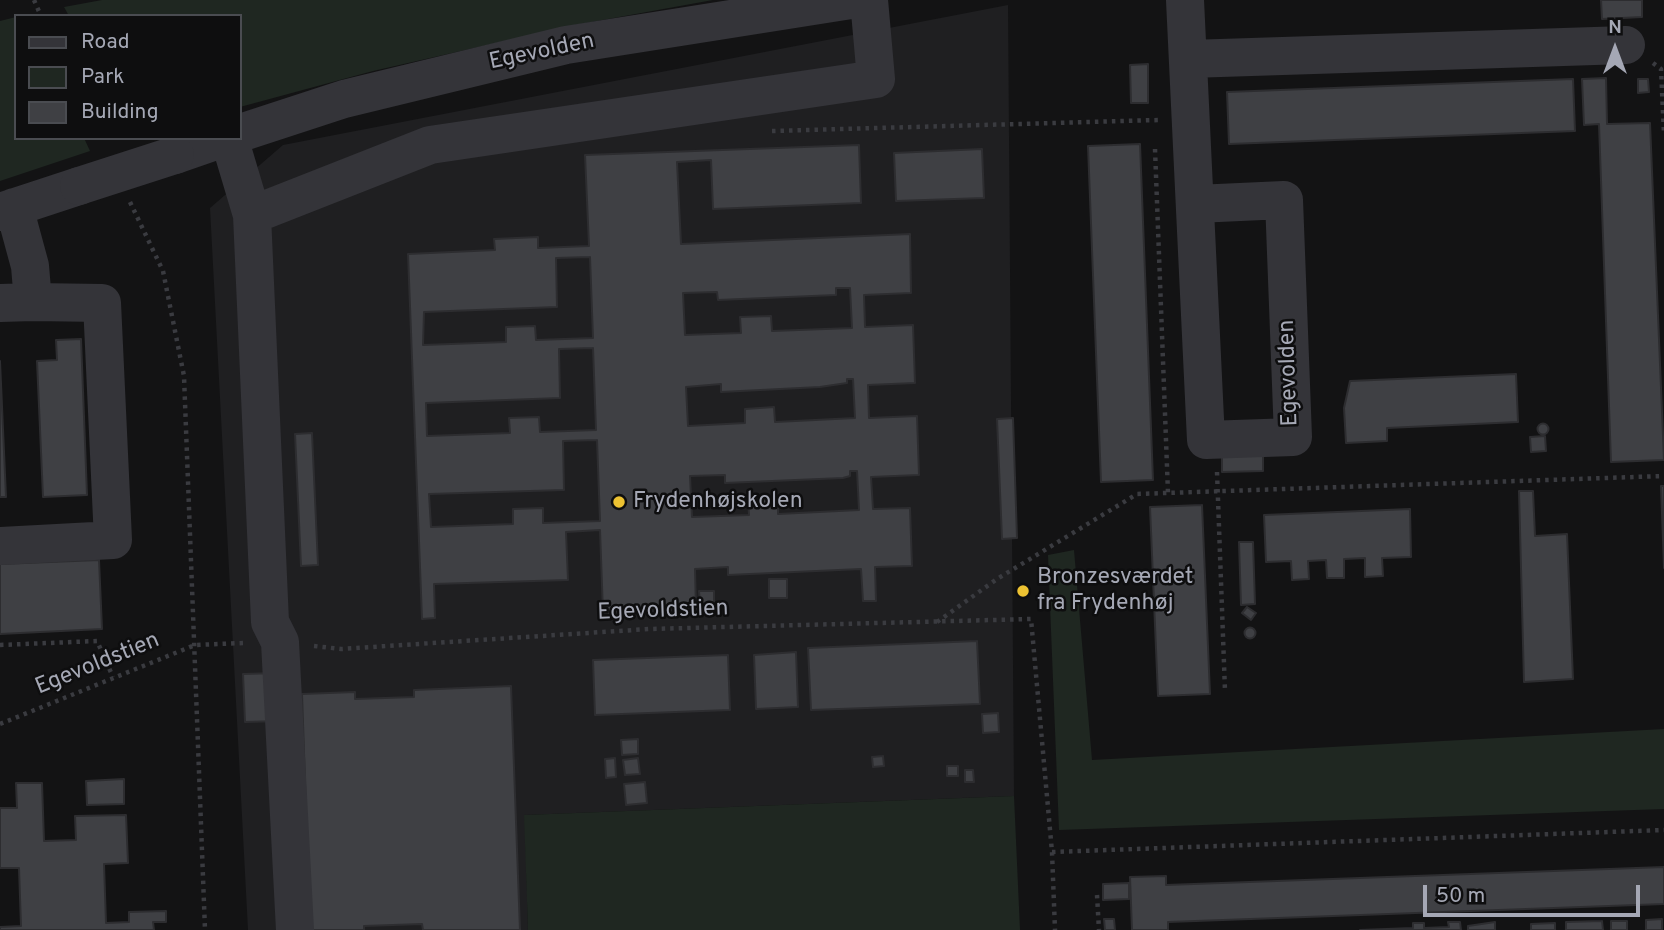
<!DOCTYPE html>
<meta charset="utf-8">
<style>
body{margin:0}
#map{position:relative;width:1664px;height:930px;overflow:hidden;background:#131314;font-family:Overpass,sans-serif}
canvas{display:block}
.legend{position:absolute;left:14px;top:14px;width:228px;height:126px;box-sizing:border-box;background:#0e0e0f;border:2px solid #4a4c51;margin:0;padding:9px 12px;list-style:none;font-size:21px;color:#a5a8b5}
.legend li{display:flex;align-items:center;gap:14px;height:35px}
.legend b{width:35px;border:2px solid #4a4c51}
.north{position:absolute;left:1580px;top:14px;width:70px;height:70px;-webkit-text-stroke:5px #0e0e0f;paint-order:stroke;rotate:0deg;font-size:19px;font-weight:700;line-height:28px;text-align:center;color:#a5a8b5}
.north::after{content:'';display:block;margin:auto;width:24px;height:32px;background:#a5a8b5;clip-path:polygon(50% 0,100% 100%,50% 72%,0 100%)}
.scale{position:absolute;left:1423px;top:885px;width:217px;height:32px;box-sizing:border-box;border:4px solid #a5a8b5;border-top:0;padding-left:9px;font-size:21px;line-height:24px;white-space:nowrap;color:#a5a8b5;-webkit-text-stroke:5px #0e0e0f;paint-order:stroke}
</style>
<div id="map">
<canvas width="1664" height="930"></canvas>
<ul class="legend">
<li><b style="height:9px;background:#343439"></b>Road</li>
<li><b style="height:19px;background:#1f2721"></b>Park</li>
<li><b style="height:19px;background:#3f4044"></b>Building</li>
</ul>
<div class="north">N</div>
<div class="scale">50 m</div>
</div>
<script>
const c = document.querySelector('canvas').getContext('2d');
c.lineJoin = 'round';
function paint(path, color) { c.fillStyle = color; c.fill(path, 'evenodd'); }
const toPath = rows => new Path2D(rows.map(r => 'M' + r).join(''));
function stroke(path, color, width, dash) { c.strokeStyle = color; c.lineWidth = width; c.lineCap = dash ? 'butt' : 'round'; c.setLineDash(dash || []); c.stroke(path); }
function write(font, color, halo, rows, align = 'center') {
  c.font = font + ' Overpass,sans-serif'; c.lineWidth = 5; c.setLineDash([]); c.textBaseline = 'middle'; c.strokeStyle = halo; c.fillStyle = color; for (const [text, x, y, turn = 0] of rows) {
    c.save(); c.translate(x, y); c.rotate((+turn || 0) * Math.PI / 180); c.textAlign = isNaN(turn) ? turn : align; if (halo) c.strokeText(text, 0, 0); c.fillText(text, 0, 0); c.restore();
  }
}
paint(toPath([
 [1008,5,1014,796,525,815,528,930,248,930,210,208,283,145]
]), '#1f1f21');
paint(toPath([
 [102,0,713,0,575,25,373,71,240,107,240,16,69,16,64,7],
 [16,17,16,138,84,138,90,151,0,181,0,21],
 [1074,550,1092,760,1664,729,1664,809,1059,830,1048,555],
 [1014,796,1020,930,528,930,524,815]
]), '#1f2721');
const building = toPath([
 [1601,0,1642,0,1642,17,1602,19,1601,0],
 [1148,64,1148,103,1131,103,1130,65,1148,64],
 [1606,78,1607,124,1650,123,1664,460,1611,462,1599,124,1584,125,1582,79,1606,78],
 [1573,79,1575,131,1229,144,1227,92,1573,79],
 [1638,79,1648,79,1649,92,1638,93,1638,79],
 [1140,144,1153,480,1101,482,1088,146,1140,144],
 [859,145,861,203,713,209,711,160,677,162,681,244,910,234,911,293,864,295,865,327,913,325,915,383,868,385,869,418,917,416,919,475,871,477,873,509,910,508,912,566,875,567,876,601,863,601,861,569,728,575,728,567,695,569,696,609,603,613,600,530,566,532,568,580,434,584,435,618,422,619,408,254,495,250,494,239,538,237,538,248,589,246,585,155,859,145],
 [590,257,593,338,536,340,535,326,506,327,506,342,423,345,424,312,557,307,556,258,590,257],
 [836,288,850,288,852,328,772,331,771,316,740,317,741,333,685,335,683,293,717,292,718,300,836,295,836,288],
 [593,348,596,430,540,432,539,417,509,418,510,433,427,436,426,403,560,398,559,349,593,348],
 [847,379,853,379,855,418,775,422,774,407,745,409,745,423,688,426,686,387,721,384,721,392,820,387,847,383,847,379],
 [597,440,600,521,543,523,543,508,513,509,513,524,431,527,429,494,564,490,563,441,597,440],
 [850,471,857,471,859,510,778,514,778,499,748,500,749,515,692,517,690,476,725,475,725,483,843,478,850,476,850,471],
 [982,149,984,198,896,201,894,153,982,149],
 [81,339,87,495,43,497,37,361,57,360,56,340,81,339],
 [0,361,6,497,0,497,0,361],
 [1516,374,1518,422,1387,428,1387,441,1346,443,1344,408,1350,381,1516,374],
 [1013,418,1017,538,1002,539,997,419,1013,418],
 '1537.5 429a5.5 5.5 0 1 1 11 0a5.5 5.5 0 1 1-11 0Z',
 [312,433,318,565,301,566,295,434,312,433],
 [1545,436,1546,451,1531,452,1530,437,1545,436],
 [1222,453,1263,453,1263,471,1222,472,1222,453],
 [1661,486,1664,486,1664,568,1661,486],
 [1519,491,1533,491,1535,536,1567,534,1573,679,1524,682,1519,491],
 [1202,505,1210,694,1158,696,1150,507,1202,505],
 [1410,509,1411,557,1382,558,1383,576,1365,577,1365,558,1344,559,1344,578,1327,578,1326,560,1308,561,1309,579,1292,580,1291,561,1266,562,1264,515,1410,509],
 [1239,542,1253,542,1255,604,1241,605,1239,542],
 [99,560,102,629,0,634,0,564,99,560],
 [769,579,787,579,787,598,769,598,769,579],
 [699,591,714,591,714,602,700,603,699,591],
 [1247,607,1256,613,1251,620,1242,613,1247,607],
 '1244.5 633a5.5 5.5 0 1 1 11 0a5.5 5.5 0 1 1-11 0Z',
 [977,641,980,704,811,710,808,648,977,641],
 [796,652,798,707,756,709,754,655,796,652],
 [728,655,730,710,595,715,593,660,728,655],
 [278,673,280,721,245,722,243,674,278,673],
 [511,686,520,930,423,930,422,924,364,926,364,930,310,930,302,694,355,692,355,699,414,697,414,690,511,686],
 [998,713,999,732,983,733,982,714,998,713],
 [638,739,638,754,622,755,621,740,638,739],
 [883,756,884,766,873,767,872,757,883,756],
 [615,758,616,777,606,778,605,759,615,758],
 [638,758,640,774,625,775,623,760,638,758],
 [947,766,958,766,958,776,947,776,947,766],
 [965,770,973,770,974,782,965,782,965,770],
 [124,779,124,804,87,805,86,781,124,779],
 [645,782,647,803,626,805,624,784,645,782],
 [16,783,42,783,44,841,76,840,75,816,126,815,128,863,104,864,106,923,129,922,129,912,166,911,166,922,153,922,154,930,0,930,0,927,21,926,19,868,0,868,0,808,17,808,16,783],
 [1664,867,1664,904,1168,922,1168,930,1132,930,1130,877,1166,876,1166,885,1664,867],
 [1129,883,1129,899,1103,900,1103,884,1129,883],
 [1104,919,1114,919,1115,930,1105,930,1104,919],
 [1662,919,1662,930,1646,930,1646,920,1662,919],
 [1602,921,1603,930,1566,930,1566,922,1602,921],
 [1611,921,1627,921,1627,930,1611,930,1611,921],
 [1448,922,1460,922,1461,930,1360,930,1413,928,1413,923,1424,923,1424,928,1449,927,1448,922],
 [1495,922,1495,930,1468,930,1468,926,1495,922],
 [1555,923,1555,930,1531,930,1531,924,1555,923]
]);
paint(building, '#3f4044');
stroke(building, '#2d2d30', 2);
stroke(toPath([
 [34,0,41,16],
 [1653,63,1661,69,1664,134],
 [772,131,1159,120],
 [1155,149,1168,493],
 [130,202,163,271,184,376,205,930],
 [1217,472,1225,691],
 [937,622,997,579,1137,494,1664,476],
 [0,645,97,641,113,677],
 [314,646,341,649,649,629,1031,619,1052,852,1055,930],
 [0,724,195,645,243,643],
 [1052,852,1664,830],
 [1097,895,1099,930]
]), '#3a3b40', 4.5, [3.5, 5]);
stroke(toPath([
 [1185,0,1206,440,1293,437,1284,200,1196,204],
 [1189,59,1626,45],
 [240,133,344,99,566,45,851,0],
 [229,138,252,215],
 [175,155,224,138],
 [0,212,79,186],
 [0,303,33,302,30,266,14,207],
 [0,546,113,540,102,303,33,302],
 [295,930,280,642,270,622,252,215,430,145,876,79,869,0]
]), '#343439', 38);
stroke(toPath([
 [79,186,175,155]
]), '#343439', 38);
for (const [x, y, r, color] of [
 [619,502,7,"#edc232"],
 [1023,591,7,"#edc232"]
]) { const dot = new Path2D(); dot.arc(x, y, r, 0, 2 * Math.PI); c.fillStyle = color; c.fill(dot); stroke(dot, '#0e0e0f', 2.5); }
write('23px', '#a5a8b5', '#0e0e0f', [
 ["Egevolden",542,53,-12],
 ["Egevolden",1290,373,-92],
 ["Egevoldstien",663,612,-2],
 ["Egevoldstien",98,665,-22]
]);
write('23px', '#a5a8b5', '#0e0e0f', [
 ["Frydenhøjskolen",633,502],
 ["Bronzesværdet",1037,578],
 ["fra Frydenhøj",1037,604]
], 'left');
</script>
